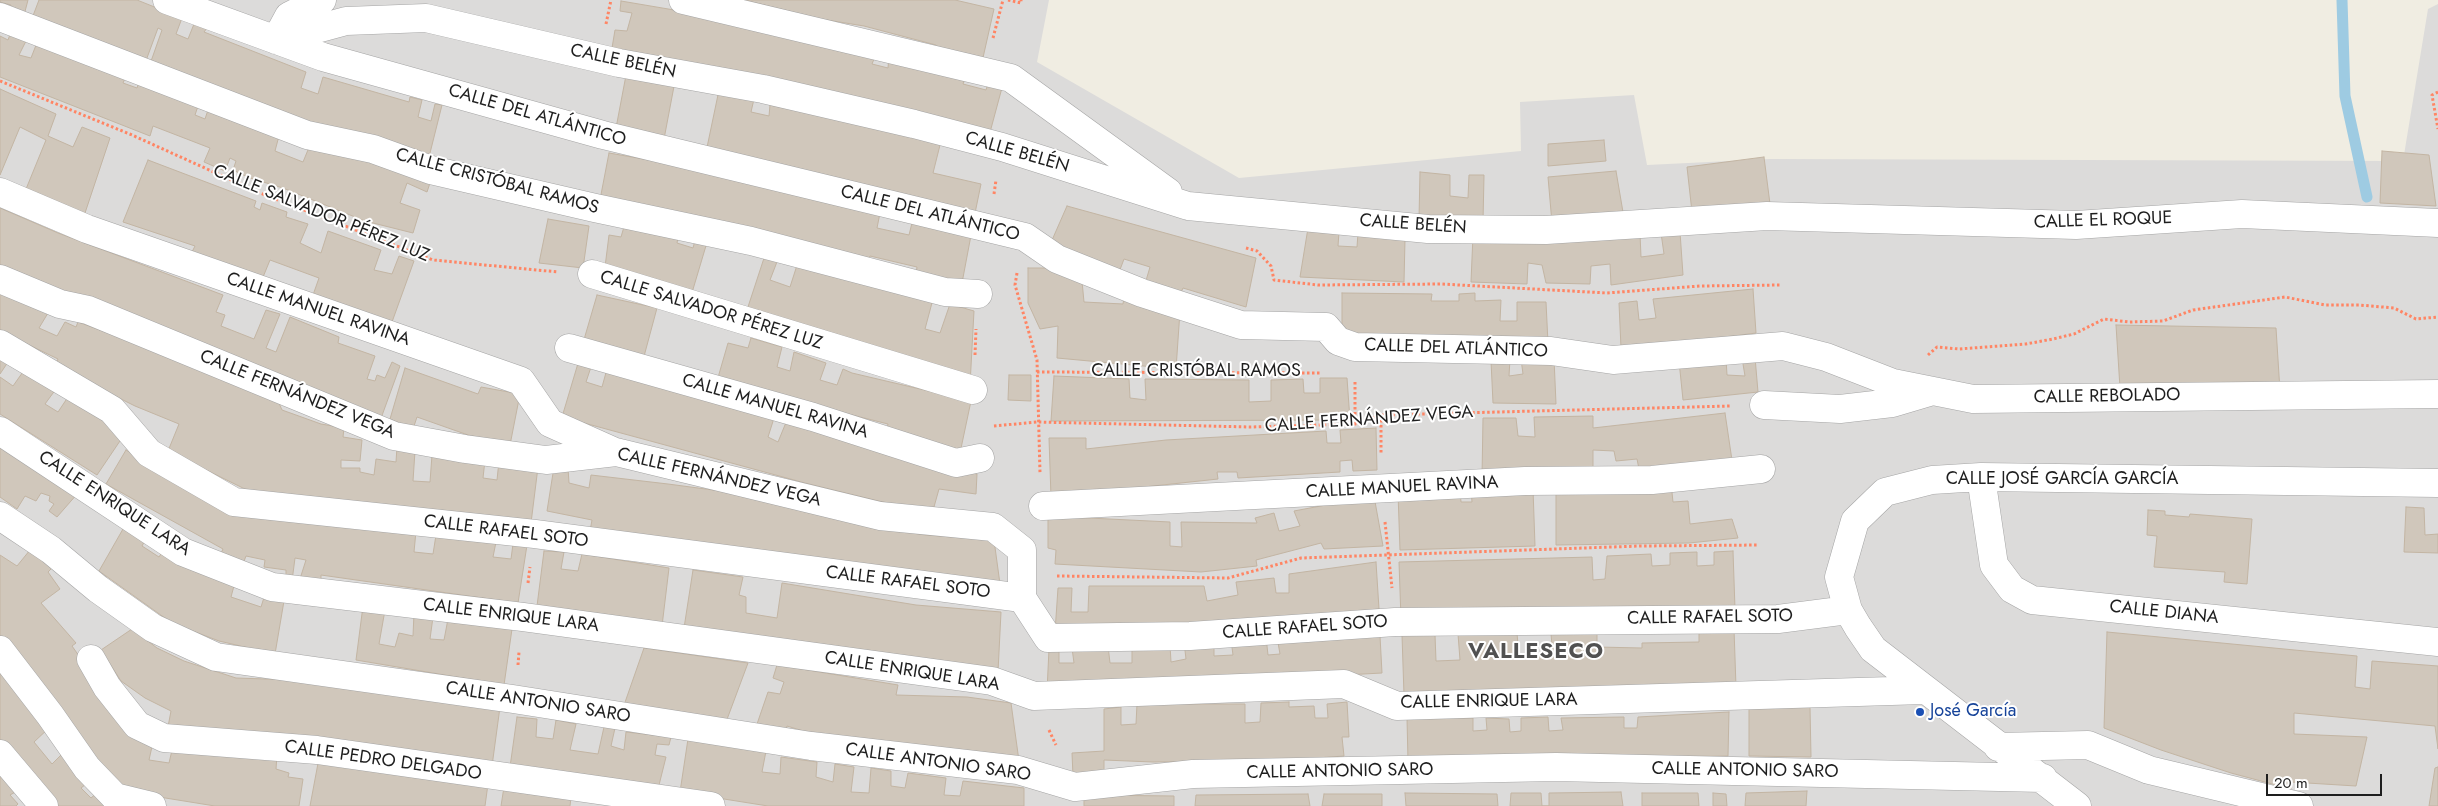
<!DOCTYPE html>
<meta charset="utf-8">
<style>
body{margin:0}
#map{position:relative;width:2438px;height:806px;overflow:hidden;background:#f0ede2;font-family:Jost,sans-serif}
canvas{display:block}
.scale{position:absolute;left:2266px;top:774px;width:116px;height:22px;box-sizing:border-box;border:2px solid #1e1e1e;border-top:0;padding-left:6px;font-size:15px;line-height:18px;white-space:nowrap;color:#1e1e1e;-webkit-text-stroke:4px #fff;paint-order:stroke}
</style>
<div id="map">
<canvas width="2438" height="806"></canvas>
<div class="scale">20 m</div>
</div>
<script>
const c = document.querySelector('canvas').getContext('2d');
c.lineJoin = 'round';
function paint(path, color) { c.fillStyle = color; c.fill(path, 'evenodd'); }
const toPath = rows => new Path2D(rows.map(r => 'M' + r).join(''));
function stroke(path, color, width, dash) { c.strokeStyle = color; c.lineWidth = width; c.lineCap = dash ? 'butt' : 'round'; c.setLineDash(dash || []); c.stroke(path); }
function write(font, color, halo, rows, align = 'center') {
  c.font = font + ' Jost,sans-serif'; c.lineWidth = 4; c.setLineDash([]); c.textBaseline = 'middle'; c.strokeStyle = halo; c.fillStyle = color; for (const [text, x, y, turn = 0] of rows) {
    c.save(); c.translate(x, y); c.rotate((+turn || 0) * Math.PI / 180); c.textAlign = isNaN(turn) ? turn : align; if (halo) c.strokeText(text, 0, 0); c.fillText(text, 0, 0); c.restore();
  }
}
paint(toPath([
 [0,0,1049,0,1037,62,1239,178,1521,151,1520,102,1634,95,1647,165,1770,159,2403,161,2428,9,2438,4,2438,806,0,806]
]), '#dcdbda');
stroke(toPath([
 [2342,0,2345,96,2367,197]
]), '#9ecbe2', 11);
const building = toPath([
 [0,0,28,0,23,19,10,15,11,5,0,2,0,0],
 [39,0,137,0,182,18,176,34,188,39,194,24,207,28,204,32,306,72,301,88,318,94,323,77,409,102,410,97,422,100,418,117,431,121,435,104,442,105,429,157,352,137,149,67,162,30,158,28,144,66,31,21,39,0],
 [744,0,955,0,994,9,982,62,935,53,936,45,864,26,821,19,744,0],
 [621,1,680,11,876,54,872,64,888,68,889,56,967,74,963,84,986,90,989,80,1003,84,989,136,611,54,615,30,627,31,632,13,620,11,621,1],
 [12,29,29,35,19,55,31,58,38,40,128,71,123,83,137,88,141,76,200,100,195,115,205,119,210,104,280,132,275,151,303,162,310,145,431,180,427,192,407,183,400,203,420,210,413,233,365,221,283,188,250,178,233,170,236,161,230,158,225,171,204,162,210,148,153,126,150,136,0,77,0,36,8,40,12,29],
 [627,70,675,81,664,139,616,128,627,70],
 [0,89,56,114,48,136,73,147,82,127,110,138,84,216,24,194,46,140,20,127,0,175,0,89],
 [719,90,754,99,751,112,769,116,770,105,941,141,933,173,981,184,974,218,705,157,719,90],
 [1604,140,1606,161,1548,166,1548,144,1604,140],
 [2382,151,2429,155,2436,206,2380,203,2382,151],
 [609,153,700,169,880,213,877,228,909,235,913,219,972,230,962,283,916,274,917,267,870,256,867,261,599,205,609,153],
 [1764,157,1770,204,1692,212,1687,167,1764,157],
 [148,160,256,201,254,207,260,210,262,203,287,212,286,217,308,224,300,243,321,253,328,231,381,250,374,270,392,274,399,256,414,261,392,322,313,295,319,278,270,260,261,282,191,254,195,246,123,222,148,160],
 [1616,171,1624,218,1552,223,1548,177,1616,171],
 [1420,172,1450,175,1450,196,1468,198,1469,175,1484,175,1483,222,1419,219,1420,172],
 [1067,206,1256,258,1246,307,1183,288,1179,297,1145,284,1150,267,1124,259,1118,275,1049,247,1067,206],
 [0,208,58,233,223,295,216,312,225,315,221,326,254,339,266,310,280,314,266,348,276,352,290,317,339,337,338,343,375,356,367,379,375,381,377,375,385,378,392,362,400,366,380,421,285,377,70,292,68,296,0,267,0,208],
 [548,219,589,226,583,268,539,263,548,219],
 [626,220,679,233,677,243,693,248,696,237,708,239,691,296,604,275,609,235,621,237,626,220],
 [1308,228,1339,232,1338,246,1357,247,1358,233,1405,239,1404,282,1300,277,1308,228],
 [1680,232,1683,275,1611,285,1610,264,1591,266,1590,284,1546,283,1542,265,1528,263,1527,284,1471,282,1473,235,1640,234,1641,257,1664,254,1661,233,1680,232],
 [767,249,780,254,770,280,790,287,799,259,933,299,925,329,940,333,950,304,974,311,970,385,746,313,767,249],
 [1028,268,1056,268,1082,281,1084,302,1123,304,1124,297,1180,311,1176,369,1057,358,1058,326,1040,329,1028,303,1028,268],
 [1753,289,1756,333,1680,343,1621,348,1619,303,1637,301,1639,320,1656,318,1653,299,1753,289],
 [0,290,48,313,39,328,57,336,65,322,76,327,78,322,163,353,278,401,282,410,321,424,344,428,343,437,362,440,360,461,341,460,341,468,360,468,360,472,374,475,376,459,396,462,397,447,415,451,413,481,430,482,432,455,485,460,483,478,497,480,499,461,538,467,531,523,253,493,168,451,179,424,135,406,55,366,58,359,21,341,0,336,0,290],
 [1342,293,1432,294,1431,301,1459,301,1459,294,1475,293,1475,301,1501,300,1500,321,1517,321,1517,302,1546,302,1548,343,1342,338,1342,293],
 [597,295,657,308,643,360,583,343,597,295],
 [2116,325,2276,328,2280,391,2120,388,2116,325],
 [751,338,782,347,777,367,790,371,794,352,826,363,820,380,837,385,843,369,852,373,971,401,960,453,886,434,888,424,717,381,728,343,748,348,751,338],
 [0,353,10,359,0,374,0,353],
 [1755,357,1758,392,1683,400,1679,361,1726,359,1727,375,1745,376,1742,358,1755,357],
 [1554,358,1556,404,1493,403,1491,361,1510,359,1509,376,1523,374,1521,359,1554,358],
 [579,360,592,364,586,382,602,387,607,369,775,415,768,437,778,442,787,420,941,467,977,474,976,494,939,489,932,514,805,483,562,417,579,360],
 [405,368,478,394,481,387,520,394,510,445,468,435,417,417,413,429,390,419,405,368],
 [25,369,56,389,45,404,58,412,68,397,124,435,97,475,0,414,0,377,13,386,25,369],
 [1009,375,1031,375,1031,401,1008,400,1009,375],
 [1054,376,1129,379,1130,398,1146,400,1145,379,1249,380,1249,402,1271,401,1271,380,1303,379,1304,393,1320,393,1320,378,1347,378,1350,420,1051,421,1054,376],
 [1725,413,1733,467,1640,474,1637,459,1616,461,1614,451,1593,450,1593,475,1482,477,1483,418,1516,418,1518,436,1535,437,1534,417,1593,416,1593,428,1725,413],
 [1376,428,1377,470,1353,471,1352,460,1340,461,1340,472,1238,478,1237,472,1217,472,1218,479,1051,497,1049,438,1086,438,1086,449,1166,440,1326,431,1327,443,1341,443,1340,430,1376,428],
 [0,443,78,493,57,517,49,511,54,504,49,501,50,496,41,493,36,501,25,496,17,509,0,497,0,443],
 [126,450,225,509,416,531,414,552,433,554,436,535,496,542,493,557,511,559,513,544,527,545,518,603,321,575,321,586,299,582,306,560,295,558,292,581,286,580,286,570,264,567,265,560,246,556,241,569,218,560,223,549,106,484,126,450],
 [554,467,568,468,569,483,589,488,591,475,668,484,758,496,877,527,925,535,994,540,1000,584,590,531,592,520,547,511,554,467],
 [1671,483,1673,502,1688,501,1690,524,1732,519,1738,538,1689,543,1556,545,1556,489,1671,483],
 [1471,489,1533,489,1535,546,1400,550,1398,493,1460,490,1461,502,1472,502,1471,489],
 [1374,496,1383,546,1324,549,1321,543,1256,560,1257,566,1201,572,1055,564,1056,550,1048,548,1048,516,1170,522,1170,546,1182,547,1181,522,1257,523,1255,518,1274,513,1279,531,1300,526,1294,511,1374,496],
 [2406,507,2424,508,2425,535,2438,534,2438,553,2404,552,2406,507],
 [2148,510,2165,511,2165,515,2189,517,2190,514,2252,519,2247,584,2224,582,2225,572,2154,567,2157,536,2147,535,2148,510],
 [127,522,148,535,142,546,159,557,166,546,235,582,231,597,261,607,266,591,285,595,275,654,219,641,172,623,99,571,127,522],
 [30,550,52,568,48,572,60,589,41,603,76,643,72,646,132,731,153,742,149,760,169,763,173,746,277,755,276,769,289,773,288,777,303,779,299,806,215,806,122,791,0,636,0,555,17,566,30,550],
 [544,551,564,552,561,569,578,571,582,554,669,568,662,626,537,606,544,551],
 [1733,551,1735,609,1401,619,1399,562,1592,557,1593,580,1605,579,1607,556,1651,554,1652,566,1670,565,1670,553,1697,552,1697,566,1714,565,1714,552,1733,551],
 [1376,562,1379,609,1308,618,1055,632,1058,588,1072,588,1071,612,1088,612,1089,586,1204,586,1207,601,1238,595,1236,582,1274,578,1276,593,1289,593,1289,574,1376,562],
 [693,570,743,577,739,595,746,597,746,613,777,618,782,583,916,605,1001,612,998,672,684,628,693,570],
 [363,606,385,610,379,644,395,647,399,633,413,636,414,613,433,617,430,639,444,640,448,619,512,629,504,685,356,660,363,606],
 [132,629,157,648,184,661,236,678,296,680,500,707,492,766,167,732,171,711,145,698,121,681,101,650,132,629],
 [1699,629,1734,629,1736,687,1404,695,1402,635,1435,635,1436,661,1460,660,1458,634,1517,633,1519,656,1553,656,1551,634,1597,633,1597,647,1642,648,1642,643,1699,642,1699,629],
 [2107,632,2357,656,2355,687,2370,689,2372,661,2438,666,2438,749,2435,726,2294,713,2294,734,2367,737,2356,786,2291,782,2291,789,2231,773,2161,750,2104,728,2107,632],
 [1380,636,1382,673,1047,691,1049,649,1059,649,1059,663,1074,663,1072,648,1108,646,1110,663,1132,663,1132,646,1170,645,1171,662,1186,659,1184,642,1214,640,1214,656,1233,655,1231,640,1266,637,1268,655,1280,654,1277,637,1380,636],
 [644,648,748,663,726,722,623,708,644,648],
 [0,663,50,727,34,742,52,764,66,750,90,781,81,788,91,798,99,791,111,806,58,806,0,741,0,663],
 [777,665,898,685,896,695,967,697,1011,703,1019,761,836,741,787,726,785,735,756,727,768,692,780,694,784,682,773,678,777,665],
 [1289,702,1289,707,1314,706,1315,718,1328,718,1327,704,1347,702,1349,737,1342,737,1344,756,1290,760,1153,762,1104,760,1104,771,1073,776,1072,753,1104,751,1104,709,1121,707,1121,725,1136,724,1137,704,1245,704,1245,723,1260,722,1261,703,1289,702],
 [1810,707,1811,757,1749,756,1749,709,1810,707],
 [1729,712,1728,756,1408,761,1407,718,1473,718,1473,731,1487,730,1486,718,1509,719,1510,732,1521,731,1521,718,1548,717,1549,731,1563,730,1561,718,1624,717,1624,728,1637,728,1638,717,1729,712],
 [517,717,537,719,536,737,553,739,556,720,576,724,570,750,598,754,604,727,615,728,611,746,624,750,626,732,671,737,669,745,657,744,655,755,666,757,658,789,510,767,517,717],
 [688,739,766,751,762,772,780,774,781,757,817,762,816,777,833,782,835,764,854,767,851,792,869,793,871,768,891,771,891,786,905,788,908,773,946,778,944,795,960,796,963,781,1024,788,1024,806,768,806,680,792,688,739],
 [319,758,488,784,485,806,310,806,319,758],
 [0,767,19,790,10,795,18,804,16,806,0,806,0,767],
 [2438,767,2438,806,2429,806,2435,768,2438,767],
 [504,787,571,797,570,806,501,806,504,787],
 [1807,791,1806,806,1745,806,1746,793,1807,791],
 [1621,792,1623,806,1510,806,1511,793,1541,793,1542,806,1549,806,1549,793,1621,792],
 [1405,793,1497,794,1498,806,1406,806,1405,793],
 [1642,793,1698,793,1699,806,1642,806,1642,793],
 [1713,793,1726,794,1727,806,1713,806,1713,793],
 [1308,794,1310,806,1195,806,1196,795,1308,794],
 [1324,794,1382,794,1382,806,1322,806,1324,794],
 [1084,795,1174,796,1174,806,1084,806,1084,795]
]);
paint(building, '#d0c7bb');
stroke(building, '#c3b5a3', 1);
const minor = toPath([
 [167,0,323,57,603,135,1025,237,1057,259,1142,293,1241,325,1326,327,1338,341,1355,347,1551,351,1613,360,1783,346,1826,357,1893,383,1973,399,2438,394],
 [683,0,1011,78,1168,192],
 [0,17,307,135,373,149,431,170,595,208,751,241,945,292,978,294],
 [276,40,346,21,426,18,619,63,763,89,914,124,1002,147,1188,206,1428,229,1546,230,1767,216,2076,225,2242,214,2438,223],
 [276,40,289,16,322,0],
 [0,192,87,229,521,381,550,423,615,452],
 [592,274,973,390],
 [0,279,60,304,88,310,394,436,465,449,546,460,616,452,880,516,993,527,1022,550,1022,598],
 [0,344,112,410,149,453,234,502,535,534,1022,598,1048,638,1190,636,1395,622,1778,619,1848,610],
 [569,348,813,417,956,463,980,458],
 [1764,405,1840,409,1892,403,1929,392],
 [0,431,183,552,272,587,523,617,992,681,1034,696,1344,684,1397,706,1924,690],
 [1981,477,1994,565,2012,589,2032,600,2438,642],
 [1043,506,1525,481,1652,480,1761,469],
 [0,516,51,550,98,589,153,628,216,657,513,699,811,746,1018,770,1075,787,1193,774,1556,767,2043,778],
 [0,650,50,715,87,768,115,797,152,806],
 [91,659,107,687,137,725,164,738,317,750,711,806],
 [1998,747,2088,745,2149,770,2299,806],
 [0,754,44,806],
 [2077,806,1873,649,1858,627,1848,610,1839,577,1855,521,1885,492,1932,480,1981,477,2438,483]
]);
stroke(minor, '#a5a5a5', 29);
stroke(toPath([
 [1008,0,1021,3,1021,0],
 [606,24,611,0],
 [993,38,1003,0],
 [0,81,132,135,260,193,433,260,558,272],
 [2438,92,2432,95,2438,129],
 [994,194,996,180],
 [1246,248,1257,251,1271,266,1274,280,1318,285,1441,284,1607,293,1700,286,1780,285],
 [1017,273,1015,285,1037,360,1040,473],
 [975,355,976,329],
 [1928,355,1937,347,1959,349,2026,344,2053,339,2074,334,2104,319,2129,322,2163,321,2193,310,2285,297,2325,305,2359,305,2394,308,2416,319,2438,317],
 [1037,372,1321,373],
 [1355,382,1355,424],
 [1381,415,1381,454],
 [994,426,1037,422,1250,427,1355,424,1381,415,1731,406],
 [1385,522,1392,588],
 [1057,576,1228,578,1301,558,1640,546,1759,545],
 [528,583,530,567],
 [518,665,519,652],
 [1049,730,1056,745]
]), '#ff8564', 3, [2.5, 2.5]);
stroke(minor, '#fff', 28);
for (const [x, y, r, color] of [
 [1920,712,5,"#1a4fb4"]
]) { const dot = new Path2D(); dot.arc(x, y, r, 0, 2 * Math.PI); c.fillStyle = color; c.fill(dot); stroke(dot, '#fff', 2); }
write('18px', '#1e1e1e', '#fff', [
 ["CALLE BELÉN",623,62,12],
 ["CALLE DEL ATLÁNTICO",537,116,16],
 ["CALLE BELÉN",1017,153,16],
 ["CALLE CRISTÓBAL RAMOS",497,182,15],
 ["CALLE SALVADOR PÉREZ LUZ",321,214,22],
 ["CALLE DEL ATLÁNTICO",930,214,14],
 ["CALLE EL ROQUE",2103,221,-2],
 ["CALLE BELÉN",1413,225,4],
 ["CALLE MANUEL RAVINA",318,310,19],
 ["CALLE SALVADOR PÉREZ LUZ",711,311,17],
 ["CALLE DEL ATLÁNTICO",1456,349,2],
 ["CALLE CRISTÓBAL RAMOS",1196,372],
 ["CALLE FERNÁNDEZ VEGA",297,395,22],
 ["CALLE REBOLADO",2107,397,-1],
 ["CALLE MANUEL RAVINA",775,407,16],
 ["CALLE FERNÁNDEZ VEGA",1369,420,-4],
 ["CALLE FERNÁNDEZ VEGA",719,478,13],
 ["CALLE JOSÉ GARCÍA GARCÍA",2062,480],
 ["CALLE MANUEL RAVINA",1402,488,-3],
 ["CALLE ENRIQUE LARA",114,504,33],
 ["CALLE RAFAEL SOTO",506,532,7],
 ["CALLE RAFAEL SOTO",908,583,7],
 ["CALLE DIANA",2164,613,6],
 ["CALLE ENRIQUE LARA",511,616,7],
 ["CALLE RAFAEL SOTO",1710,618,-1],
 ["CALLE RAFAEL SOTO",1305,628,-4],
 ["CALLE ENRIQUE LARA",912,672,9],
 ["CALLE ENRIQUE LARA",1489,702,-1],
 ["CALLE ANTONIO SARO",538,703,9],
 ["CALLE PEDRO DELGADO",383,761,8],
 ["CALLE ANTONIO SARO",938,763,8],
 ["CALLE ANTONIO SARO",1745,771,1],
 ["CALLE ANTONIO SARO",1340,772,-1]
]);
write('18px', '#164399', '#fff', [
 ["José García",1930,712]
], 'left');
c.letterSpacing = '1px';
write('bold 22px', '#515151', '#fff', [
 ["VALLESECO",1536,653]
]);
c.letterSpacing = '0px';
</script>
